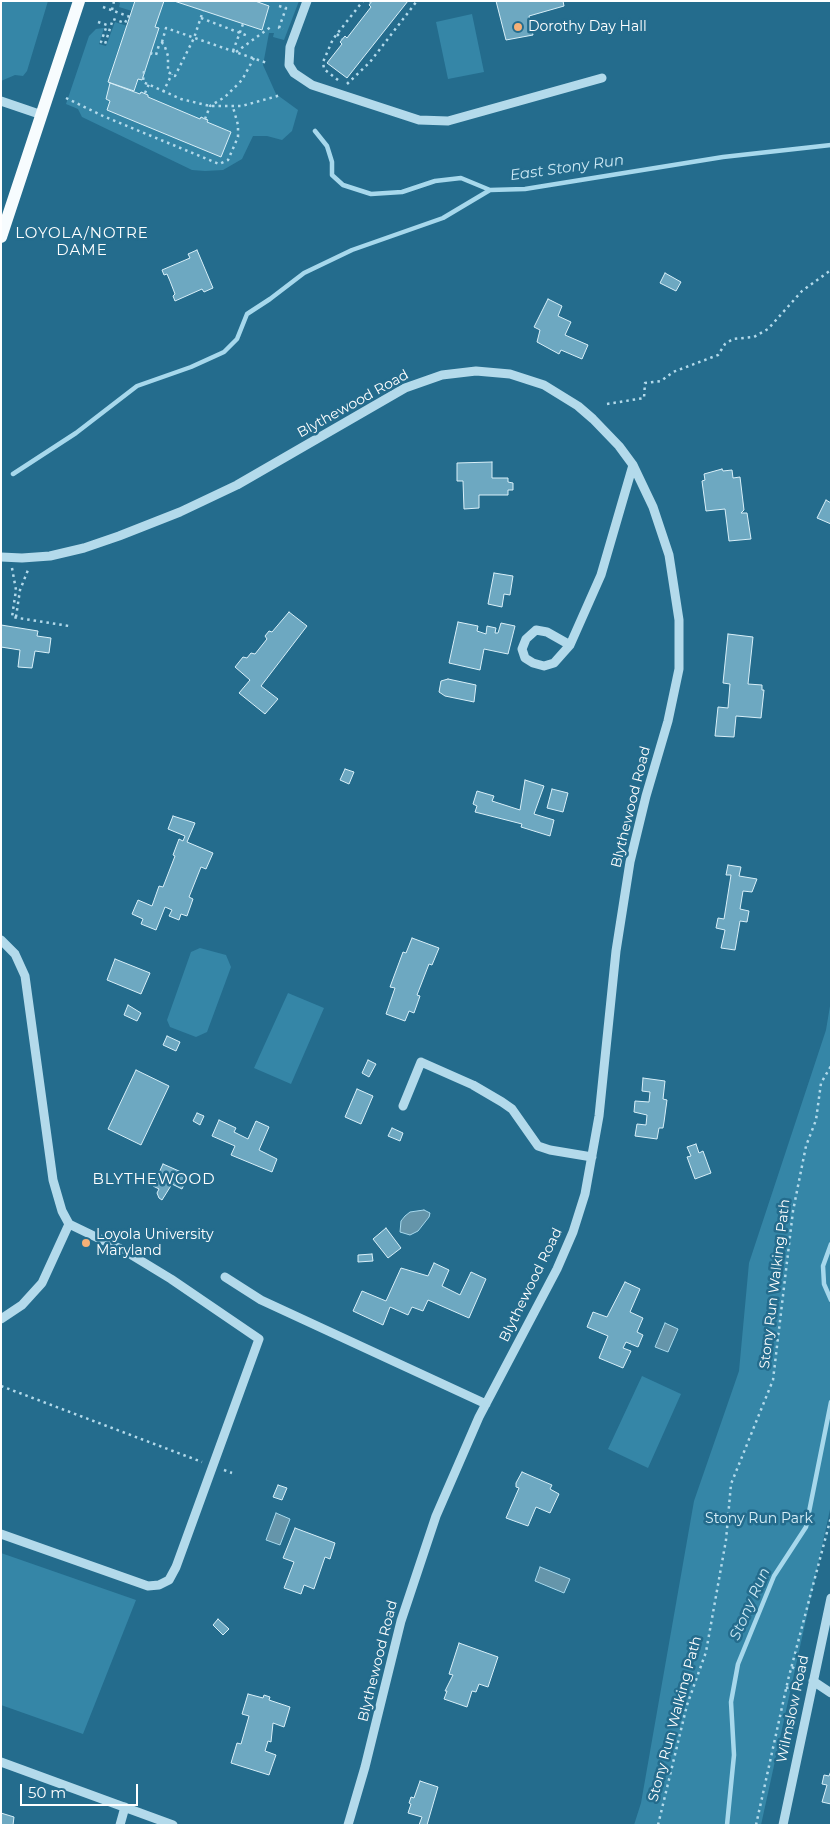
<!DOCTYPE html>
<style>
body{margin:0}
#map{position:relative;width:832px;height:1826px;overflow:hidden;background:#246c8d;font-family:Montserrat,sans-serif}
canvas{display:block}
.frame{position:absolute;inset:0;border:2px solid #fff;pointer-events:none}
.scale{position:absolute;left:20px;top:1784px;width:118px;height:22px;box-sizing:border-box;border:2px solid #fff;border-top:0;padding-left:6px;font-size:15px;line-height:18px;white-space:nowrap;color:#fff;-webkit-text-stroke:4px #246c8d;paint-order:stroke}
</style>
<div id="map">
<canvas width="832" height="1826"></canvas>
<div class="frame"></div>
<div class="scale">50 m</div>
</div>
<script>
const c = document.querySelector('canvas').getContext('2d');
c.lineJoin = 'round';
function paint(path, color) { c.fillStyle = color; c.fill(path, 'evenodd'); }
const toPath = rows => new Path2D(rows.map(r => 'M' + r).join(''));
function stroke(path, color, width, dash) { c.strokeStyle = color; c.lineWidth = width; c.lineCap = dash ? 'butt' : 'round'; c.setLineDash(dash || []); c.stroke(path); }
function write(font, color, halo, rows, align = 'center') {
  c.font = font + ' Montserrat,sans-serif'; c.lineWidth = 5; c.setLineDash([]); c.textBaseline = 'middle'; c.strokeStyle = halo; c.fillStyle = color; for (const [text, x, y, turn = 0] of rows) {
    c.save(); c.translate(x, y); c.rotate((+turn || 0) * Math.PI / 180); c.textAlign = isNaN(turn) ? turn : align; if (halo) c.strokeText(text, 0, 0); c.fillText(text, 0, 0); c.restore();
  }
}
paint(toPath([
 [1,1,48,1,27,71,23,76,15,75,1,81],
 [116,1,299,1,284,40,273,37,274,33,269,33,263,65,276,94,298,110,292,131,282,140,267,136,253,136,242,159,223,170,205,171,192,170,82,117,78,109,66,104,89,36,96,29,104,28,99,44,106,46,115,22,127,26,132,11,119,7,120,3],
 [472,14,484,72,448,79,436,22],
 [200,948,226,955,231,967,207,1032,196,1037,170,1027,167,1020,191,952],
 [288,993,324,1008,291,1084,254,1068],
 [831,1000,831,1505,761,1825,634,1825,641,1803,694,1501,739,1371,749,1263,826,1030],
 [642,1376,681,1394,648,1468,608,1449],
 [1,1553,136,1600,83,1734,1,1705]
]), '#3586a7');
const water = toPath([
 [424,1210,430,1213,429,1217,418,1231,410,1235,400,1232,401,1221,405,1216,410,1212,424,1210],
 [665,1323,678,1329,668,1352,655,1347,665,1323],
 [276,1513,290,1519,280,1545,266,1540,276,1513],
 [540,1567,570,1579,564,1593,535,1581,540,1567]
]);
paint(water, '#6595aa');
stroke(water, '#a7d8ec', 1);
stroke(toPath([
 [315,131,327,146,332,162,332,175,343,185,371,194,402,192,435,181,461,178,490,190,525,189,723,157,831,145],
 [13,474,76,433,137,386,191,367,224,352,237,339,247,314,270,299,304,273,352,250,443,218,490,190],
 [831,1244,823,1266,824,1284,831,1300],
 [727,1825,734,1755,731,1702,738,1664,774,1576,806,1527,831,1402]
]), '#a7d8ec', 4.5);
const building = toPath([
 [135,1,164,1,155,27,159,28,142,80,138,79,134,91,108,82,135,1],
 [174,1,255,1,269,6,262,30,174,1],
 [408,1,347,78,327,63,342,44,340,42,345,36,347,38,371,7,369,5,372,1,408,1],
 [496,1,563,1,564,6,529,16,533,35,506,40,496,1],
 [110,83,140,94,141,92,148,95,148,97,200,119,201,117,205,119,208,120,207,122,231,132,221,157,107,110,110,101,106,99,110,83],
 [197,250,213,288,204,292,202,289,175,301,173,296,175,294,170,281,167,274,164,275,162,270,190,258,188,254,197,250],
 [665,273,681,282,676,291,660,283,665,273],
 [548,299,562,306,558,316,571,322,565,335,588,345,582,359,561,350,559,354,537,342,540,330,534,327,548,299],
 [492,462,492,478,508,478,508,482,513,483,513,490,508,490,508,495,479,495,479,508,464,509,463,481,457,481,457,463,492,462],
 [722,469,723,471,732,470,733,478,740,477,744,510,741,513,747,513,751,539,729,541,725,509,706,511,702,481,705,480,704,474,722,469],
 [826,500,831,503,831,524,817,518,826,500],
 [494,573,513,576,510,595,504,594,502,607,488,604,494,573],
 [289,612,307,626,261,686,278,699,265,714,239,693,250,680,235,667,243,657,247,658,251,653,255,654,267,639,265,636,269,631,272,632,289,612],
 [458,622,478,626,477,631,486,634,487,626,496,628,495,633,498,633,501,623,515,626,508,654,484,649,480,670,449,663,458,622],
 [1,625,38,631,37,636,51,638,49,653,35,651,32,668,18,667,20,650,1,647,1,625],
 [728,634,753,637,748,684,762,685,762,690,764,690,761,718,736,716,734,737,715,736,718,707,728,708,730,684,723,683,728,634],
 [448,679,476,685,474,702,445,696,439,692,441,681,448,679],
 [345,769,354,772,349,784,340,780,345,769],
 [525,780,544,786,534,814,554,820,550,836,521,827,522,824,475,812,477,806,473,804,477,791,494,796,492,801,520,810,525,780],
 [552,789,568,793,563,812,547,808,552,789],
 [173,816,195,823,187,842,213,853,206,869,201,867,189,897,193,899,187,916,181,914,179,920,169,916,172,910,165,907,156,930,141,924,143,919,132,914,138,900,152,906,159,886,163,887,175,856,173,855,179,839,183,841,185,836,168,829,173,816],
 [728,865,741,867,739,876,757,879,752,892,743,891,740,909,749,911,747,922,740,921,735,950,721,948,725,930,716,928,718,918,724,919,731,875,726,875,728,865],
 [412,938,439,948,432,965,429,964,417,995,420,996,414,1013,409,1011,405,1021,386,1014,395,988,390,987,403,952,406,953,412,938],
 [115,959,150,973,141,994,107,980,115,959],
 [128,1005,141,1013,137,1021,124,1015,128,1005],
 [167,1036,180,1042,176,1051,163,1045,167,1036],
 [368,1060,376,1064,369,1077,362,1073,368,1060],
 [136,1070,169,1086,141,1145,108,1129,136,1070],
 [643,1078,665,1081,663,1099,667,1100,664,1122,663,1128,659,1128,657,1139,635,1136,637,1124,646,1125,647,1115,634,1112,635,1101,649,1102,650,1092,642,1091,643,1078],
 [357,1089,373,1096,361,1124,345,1117,357,1089],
 [197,1113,204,1116,200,1125,193,1121,197,1113],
 [219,1120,236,1128,234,1132,248,1139,256,1121,269,1127,259,1150,277,1159,272,1172,231,1155,235,1146,212,1136,219,1120],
 [392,1128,403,1133,400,1141,388,1136,392,1128],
 [696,1144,699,1153,703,1151,711,1173,695,1179,687,1157,691,1156,687,1147,696,1144],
 [163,1164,188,1175,182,1189,172,1184,162,1200,159,1198,157,1193,159,1189,153,1186,163,1164],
 [386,1228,401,1248,388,1258,373,1239,386,1228],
 [372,1254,373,1261,358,1262,358,1255,372,1254],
 [434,1263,449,1270,442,1286,460,1295,471,1272,486,1279,469,1318,428,1300,423,1311,412,1307,408,1315,390,1307,383,1325,353,1311,362,1291,386,1301,401,1268,428,1276,434,1263],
 [625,1282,640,1289,630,1312,643,1318,637,1332,643,1335,638,1347,626,1342,623,1348,631,1351,623,1368,599,1358,608,1336,587,1327,593,1312,607,1317,625,1282],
 [522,1472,552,1485,550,1489,559,1494,550,1513,536,1507,528,1526,506,1518,519,1488,516,1487,516,1483,522,1472],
 [278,1485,287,1488,282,1500,273,1497,278,1485],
 [295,1528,335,1543,330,1559,325,1557,314,1589,304,1585,301,1594,284,1588,294,1562,283,1558,295,1528],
 [218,1619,229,1629,223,1635,213,1625,218,1619],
 [459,1643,498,1657,488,1687,479,1684,476,1692,472,1691,467,1707,444,1699,447,1691,445,1691,453,1675,449,1674,459,1643],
 [248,1694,263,1698,264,1695,270,1697,269,1700,290,1707,284,1727,273,1723,271,1742,268,1741,265,1751,276,1755,269,1775,231,1763,237,1743,241,1744,249,1716,242,1714,248,1694],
 [831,1771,831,1804,822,1802,827,1785,822,1784,824,1775,829,1776,831,1771],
 [420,1781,438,1787,427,1825,419,1825,422,1817,408,1813,411,1804,409,1803,411,1797,414,1798,420,1781],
 [1,1813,14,1817,13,1825,1,1825,1,1813]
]);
paint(building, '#6da8c1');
stroke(building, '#d8eff8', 1);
stroke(toPath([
 [370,1,371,2],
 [279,6,286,8,279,28,283,29],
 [103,7,130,17],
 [112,10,114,1],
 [201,18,248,36],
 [98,22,107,25,101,42,105,44,113,19,125,23,128,16],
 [337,34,342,39],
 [162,42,166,28,267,63],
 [233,51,243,24],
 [236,52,272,26],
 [150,53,156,55,159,45,162,43,164,44,168,56,168,72,175,76,194,38,203,11],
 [144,71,143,82,181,99,210,106,242,106,281,95],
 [338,80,324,69,323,62,333,39,363,1],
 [347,84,370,62,417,1],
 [163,92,172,74],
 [145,93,149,84],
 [66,98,103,116,219,164,228,160,238,137,238,125,233,107],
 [205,119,210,106,225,97,242,80,254,58],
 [607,404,644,398,645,383,661,381,673,372,718,355,725,344,733,339,754,337,768,329,802,291,831,270],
 [12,568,16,590,12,617,69,626],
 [16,617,20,590,28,570],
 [1,1386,202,1462],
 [224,1470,232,1473],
 [792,1667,804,1675],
 [786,1688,800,1685],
 [658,1825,687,1705,706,1652,726,1540,731,1484,773,1380,793,1211,806,1146,816,1120,821,1083,831,1066],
 [756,1825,788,1680,831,1517]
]), '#b3daeb', 2.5, [2.5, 4]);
stroke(toPath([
 [307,1,290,47,289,65,294,73,312,85,419,120,448,121,602,78],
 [1,101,42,115],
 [1,557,22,558,50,556,84,548,119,536,180,512,237,485,405,388,442,375,476,371,510,374,544,385,578,406,593,419,619,446,633,465,653,507,669,555,679,620,679,669,668,721,646,796,630,862,616,951,599,1116,585,1194,573,1232,557,1269,479,1417,436,1516,401,1621,365,1767,348,1825],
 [536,630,547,632,570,645,554,663,544,666,533,663,525,658,522,649,526,639,536,630],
 [570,645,601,575,633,465],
 [1,940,15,954,25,976,53,1180,62,1211,69,1224,42,1283,22,1305,1,1319],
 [403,1106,421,1062,473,1085,502,1102,512,1109,538,1146,550,1150,592,1157],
 [225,1277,261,1300,486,1404],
 [1,1534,148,1586,159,1585,169,1580,176,1567,259,1339,171,1279,125,1251,69,1224],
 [813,1681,831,1693],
 [1,1762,173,1825],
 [120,1825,125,1807],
 [783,1825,831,1598]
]), '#b3daeb', 9);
stroke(toPath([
 [1,237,79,1]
]), '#f7fcfe', 12);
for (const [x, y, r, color] of [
 [518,27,5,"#f5b077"],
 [86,1243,5,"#f5b077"]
]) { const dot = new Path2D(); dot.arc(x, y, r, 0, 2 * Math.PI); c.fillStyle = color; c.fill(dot); stroke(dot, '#246c8d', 2); }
write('14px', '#fff', '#246c8d', [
 ["Dorothy Day Hall",528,27],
 ["Loyola University",96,1235],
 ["Maryland",96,1251]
], 'left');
write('14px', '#fff', '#246c8d', [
 ["Blythewood Road",353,404,-29],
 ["Blythewood Road",631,807,-76],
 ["Stony Run Walking Path",775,1284,-83],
 ["Blythewood Road",531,1285,-64],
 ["Blythewood Road",378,1661,-76],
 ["Wilmslow Road",793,1709,-78],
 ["Stony Run Walking Path",675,1719,-75]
]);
write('14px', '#d8eff8', '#246c8d', [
 ["Stony Run Park",759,1519]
]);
write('italic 15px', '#cce9f5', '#246c8d', [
 ["East Stony Run",567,168,-8],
 ["Stony Run",750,1604,-66]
]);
c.letterSpacing = '1px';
write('15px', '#fff', '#246c8d', [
 ["LOYOLA/NOTRE",82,234],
 ["DAME",82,251],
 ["BLYTHEWOOD",154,1180]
]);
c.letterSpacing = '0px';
</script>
